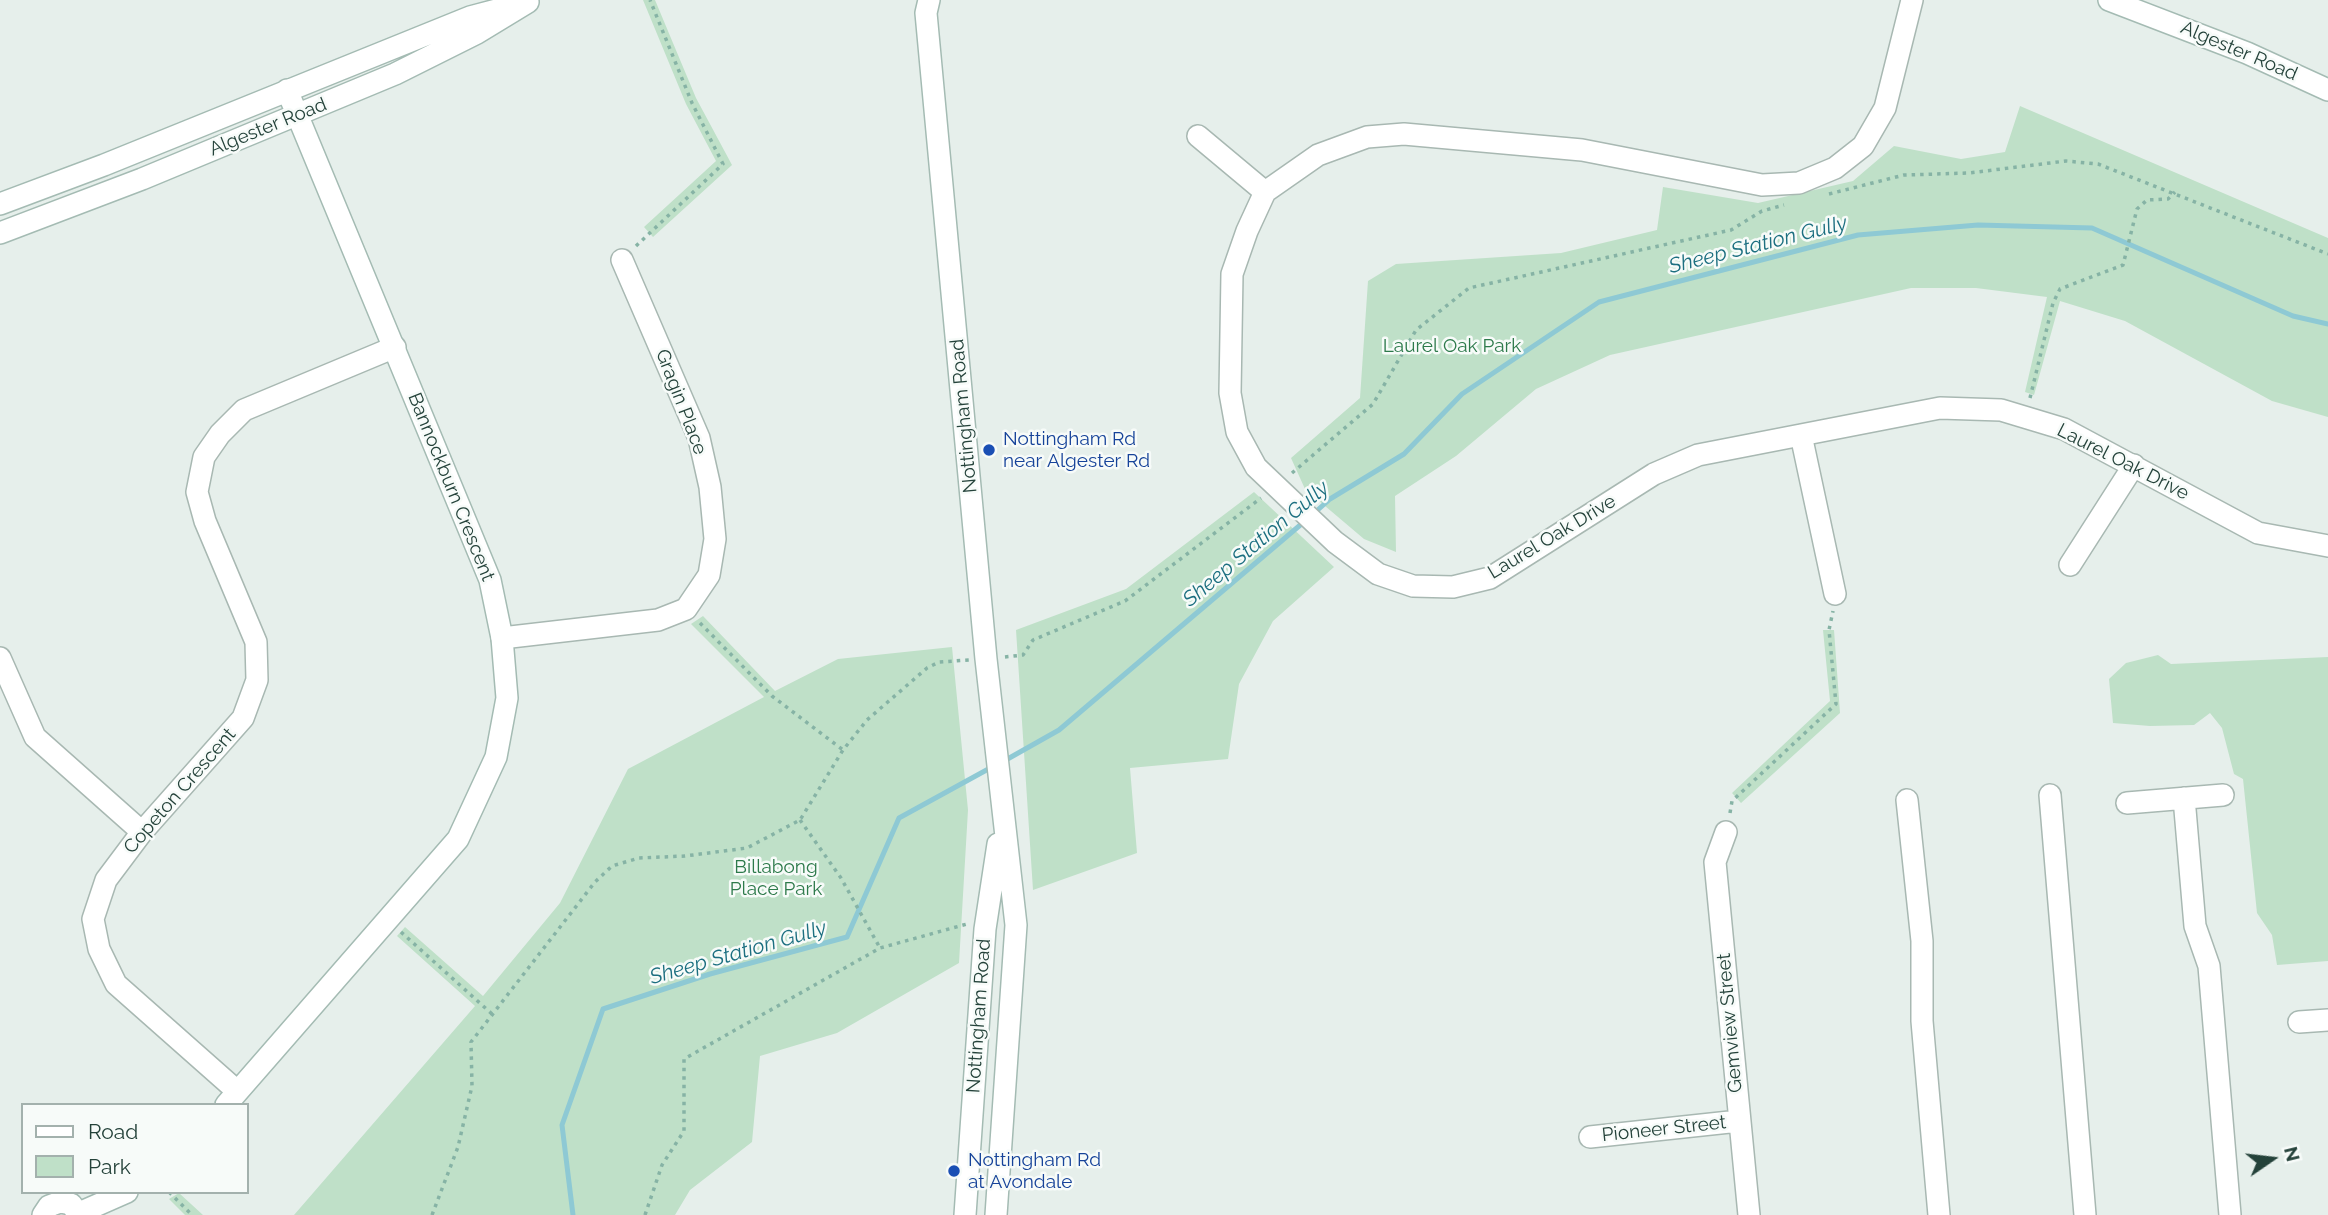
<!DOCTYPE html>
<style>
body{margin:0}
#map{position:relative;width:2328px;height:1215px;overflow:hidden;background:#e6efeb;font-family:Raleway,sans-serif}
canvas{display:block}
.legend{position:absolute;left:21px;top:1103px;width:228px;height:91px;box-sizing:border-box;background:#f7fbf9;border:2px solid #a3b1ad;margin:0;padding:9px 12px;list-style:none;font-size:21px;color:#24423a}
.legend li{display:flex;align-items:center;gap:14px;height:35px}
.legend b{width:35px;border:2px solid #a3b1ad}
.north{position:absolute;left:2237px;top:1124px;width:70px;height:70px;-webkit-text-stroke:5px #f7fbf9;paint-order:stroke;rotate:76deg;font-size:19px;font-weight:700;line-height:28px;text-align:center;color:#24423a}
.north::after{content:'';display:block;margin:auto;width:24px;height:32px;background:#24423a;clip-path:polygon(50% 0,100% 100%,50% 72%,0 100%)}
</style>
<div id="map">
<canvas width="2328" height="1215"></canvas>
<ul class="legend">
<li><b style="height:9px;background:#fff"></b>Road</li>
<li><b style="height:19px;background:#bfe0c8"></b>Park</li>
</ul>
<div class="north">N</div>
</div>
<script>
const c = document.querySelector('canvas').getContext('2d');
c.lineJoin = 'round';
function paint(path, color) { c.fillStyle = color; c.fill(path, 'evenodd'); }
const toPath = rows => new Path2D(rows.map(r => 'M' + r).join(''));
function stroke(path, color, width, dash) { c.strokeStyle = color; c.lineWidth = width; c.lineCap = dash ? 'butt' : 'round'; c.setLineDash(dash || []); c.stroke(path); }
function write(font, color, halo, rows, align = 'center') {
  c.font = font + ' Raleway,sans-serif'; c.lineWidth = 5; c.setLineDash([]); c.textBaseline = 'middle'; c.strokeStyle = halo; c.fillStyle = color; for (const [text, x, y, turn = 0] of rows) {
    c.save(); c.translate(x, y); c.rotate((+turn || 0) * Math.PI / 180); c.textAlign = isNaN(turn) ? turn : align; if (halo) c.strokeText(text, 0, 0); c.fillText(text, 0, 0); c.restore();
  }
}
paint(toPath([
 [643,0,655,0,696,98,732,165,653,237,644,227,716,161,686,104],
 [2020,106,2328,238,2328,417,2272,401,2125,321,2060,301,2034,395,2025,392,2047,297,1976,288,1911,288,1610,355,1536,389,1456,456,1395,496,1396,552,1364,539,1305,489,1291,458,1360,398,1368,281,1396,264,1561,253,1657,230,1663,187,1758,203,1853,181,1894,146,1961,159,2005,152],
 [1254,492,1334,567,1273,621,1239,684,1228,759,1130,768,1137,853,1033,890,1016,630,1126,589],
 [703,616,775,691,838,659,952,647,968,810,959,963,837,1033,760,1056,752,1142,690,1190,675,1215,294,1215,475,1006,397,936,405,927,483,996,560,903,628,769,764,697,691,624],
 [1823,630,1834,630,1840,713,1741,803,1732,793,1830,701],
 [2158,655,2171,664,2328,657,2328,961,2277,965,2272,935,2257,913,2243,779,2234,774,2222,728,2210,713,2194,725,2150,726,2113,723,2109,679,2126,663],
 [179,1193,203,1215,185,1215,169,1199]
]), '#bfe0c8');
stroke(toPath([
 [1312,515,1330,499,1404,454,1462,394,1599,302,1858,235,1978,225,2092,228,2293,316,2328,324],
 [1004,761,1059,730,1305,521],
 [573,1215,562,1125,603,1009,710,974,847,937,899,818,992,767]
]), '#8ec9d4', 5);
const street = toPath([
 [1912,0,1885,108,1863,146,1835,168,1799,183,1762,185,1582,150,1404,134,1367,137,1318,155,1265,192,1247,231,1232,274,1230,393,1237,432,1256,467,1335,542,1378,574,1413,586,1453,587,1490,578,1654,474,1698,455,1940,408,2001,410,2064,429,2258,533,2328,546],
 [1198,136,1265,192],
 [1801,435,1835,594],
 [2070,565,2134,465],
 [502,638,658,620,686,609,709,575,715,539,710,487,699,438,622,260],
 [0,658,35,737,142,832],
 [2050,795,2085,1215],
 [2184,798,2195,926,2209,966,2230,1215],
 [1907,800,1922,941,1922,1021,1939,1215],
 [2127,803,2223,795],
 [1726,832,1715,862,1749,1215],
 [2299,1022,2328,1020],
 [237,1091,116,984,99,949,93,919,106,880,142,832,243,718,257,680,256,642,205,521,197,492,204,457,220,434,244,410,395,347],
 [1590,1137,1739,1121]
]);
const secondary = toPath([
 [929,0,926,13,986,659,1016,925,996,1215],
 [2109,0,2247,53,2328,90],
 [0,204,104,165,470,17,504,8],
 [0,233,142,179,395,74,477,33,528,2],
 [226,1105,458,839,496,757,507,698,502,638,490,580,287,90],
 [79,1213,127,1192],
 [43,1215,49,1206,60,1202,71,1204,79,1215],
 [965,1215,985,929,998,844]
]);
stroke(street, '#a8b8b2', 24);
stroke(secondary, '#a4bbb3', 24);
stroke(toPath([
 [1829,194,1904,175,1969,173,2066,161,2098,164,2328,254],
 [636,246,723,164,692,103,650,0],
 [2030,398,2053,303,2060,289,2123,265,2137,209,2147,200,2168,199,2175,192],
 [1292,473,1373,404,1416,330,1469,288,1731,230,1762,211,1784,205],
 [700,623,772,696,843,750],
 [1005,657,1023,655,1033,640,1125,601,1261,498],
 [1730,813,1732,801,1836,704,1829,630,1833,611],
 [800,820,841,878,880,948],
 [401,932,492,1014],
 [169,1192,192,1215],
 [432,1215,458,1147,472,1086,471,1042,595,882,612,866,639,858,685,856,747,848,800,820,843,750,867,720,927,668,939,662,969,660],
 [645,1215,662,1165,684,1131,684,1059,880,948,967,924]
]), '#86b3a5', 3.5, [3.5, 5]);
stroke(street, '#fff', 21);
stroke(secondary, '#fff', 21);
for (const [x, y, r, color] of [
 [989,450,7,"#1a4fb4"],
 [954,1171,7,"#1a4fb4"]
]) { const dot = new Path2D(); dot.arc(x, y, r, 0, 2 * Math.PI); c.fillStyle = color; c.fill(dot); stroke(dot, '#f7fbf9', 2.5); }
write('19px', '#24423a', '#f7fbf9', [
 ["Algester Road",2239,51,23],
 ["Algester Road",268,127,-22],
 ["Gragin Place",681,402,69],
 ["Nottingham Road",964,416,-95],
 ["Laurel Oak Drive",2123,462,27],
 ["Bannockburn Crescent",451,487,68],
 ["Laurel Oak Drive",1552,537,-31],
 ["Copeton Crescent",180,791,-49],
 ["Nottingham Road",979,1016,-86],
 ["Gemview Street",1730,1023,-95],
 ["Pioneer Street",1664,1129,-6]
]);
write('19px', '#2d7a4b', '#f7fbf9', [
 ["Laurel Oak Park",1452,346],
 ["Billabong",776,867],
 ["Place Park",776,889]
]);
write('19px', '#164399', '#f7fbf9', [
 ["Nottingham Rd",1003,439],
 ["near Algester Rd",1003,461],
 ["Nottingham Rd",968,1160],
 ["at Avondale",968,1182]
], 'left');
write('italic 21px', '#1c6f80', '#f7fbf9', [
 ["Sheep Station Gully",1758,245,-14],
 ["Sheep Station Gully",1256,544,-40],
 ["Sheep Station Gully",738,953,-16]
]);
</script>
